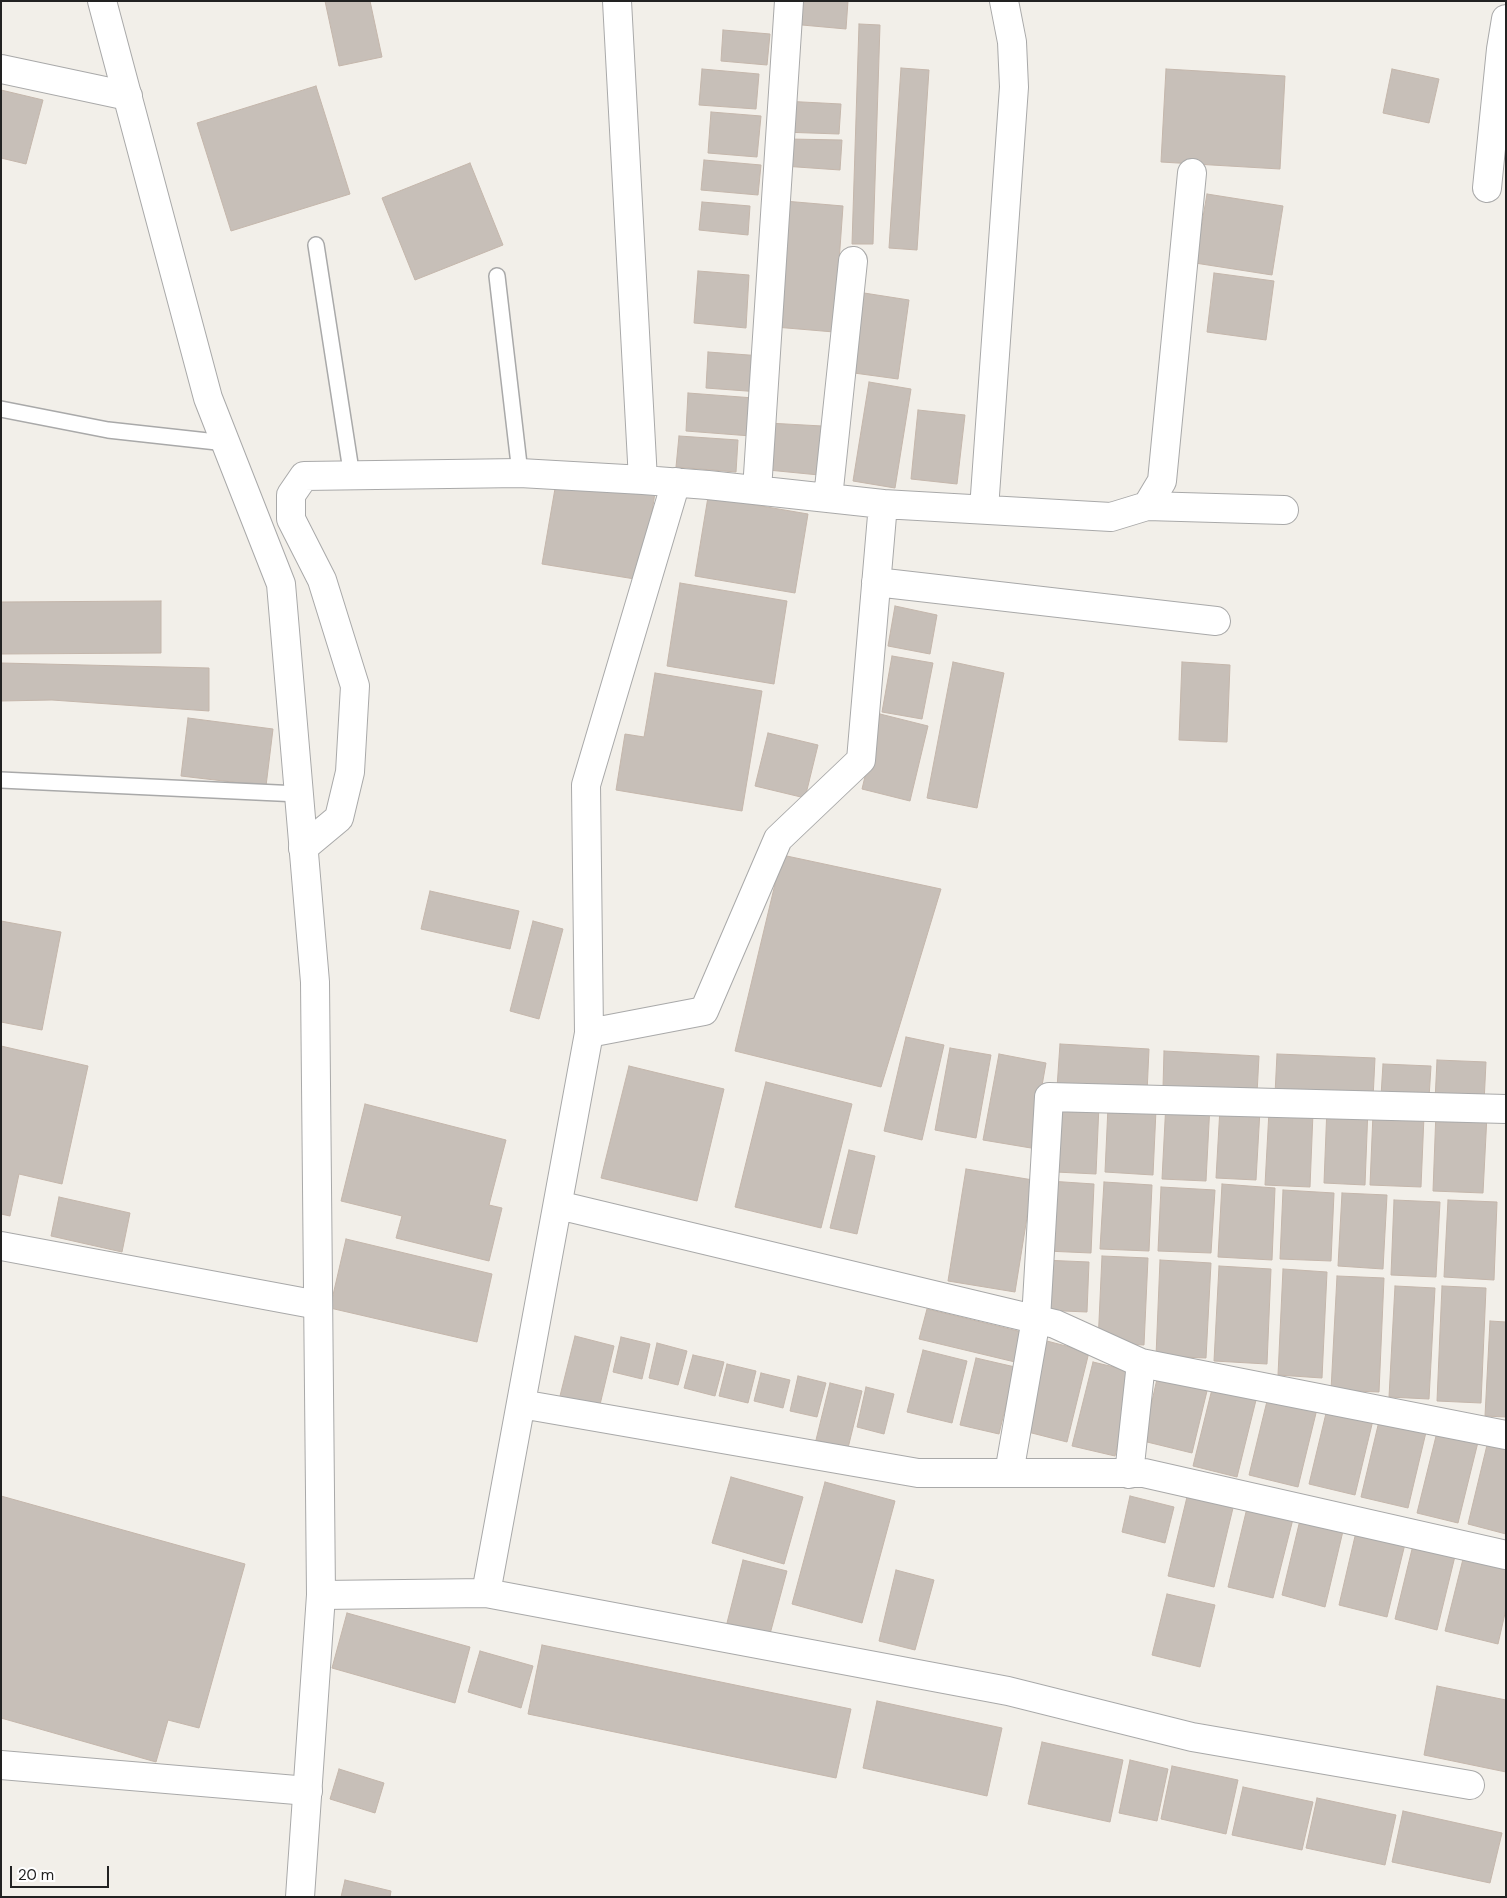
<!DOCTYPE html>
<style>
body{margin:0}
#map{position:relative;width:1507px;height:1898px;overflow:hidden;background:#f2efe9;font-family:"DM Sans",sans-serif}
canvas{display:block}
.frame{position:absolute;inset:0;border:2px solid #222;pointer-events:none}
.scale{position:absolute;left:10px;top:1866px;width:99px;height:22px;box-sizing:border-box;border:2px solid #222;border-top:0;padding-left:6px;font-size:15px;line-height:18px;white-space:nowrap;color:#222;-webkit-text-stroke:4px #fff;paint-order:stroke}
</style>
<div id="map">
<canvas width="1507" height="1898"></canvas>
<div class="frame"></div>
<div class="scale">20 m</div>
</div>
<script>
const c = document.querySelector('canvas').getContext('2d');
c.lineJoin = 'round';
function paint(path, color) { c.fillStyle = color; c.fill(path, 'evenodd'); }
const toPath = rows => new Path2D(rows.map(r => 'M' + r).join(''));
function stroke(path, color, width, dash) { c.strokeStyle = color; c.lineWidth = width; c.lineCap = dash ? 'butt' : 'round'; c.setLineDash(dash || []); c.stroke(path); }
const building = toPath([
 [325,1,370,1,382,57,339,66,325,1],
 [793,1,848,1,846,29,791,24,793,1],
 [859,24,880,25,873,244,852,244,859,24],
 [723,30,770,34,767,65,721,61,723,30],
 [901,68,929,70,917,250,889,248,901,68],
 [702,69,759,74,756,109,699,105,702,69],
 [1166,69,1285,76,1280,169,1161,162,1166,69],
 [1392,69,1439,79,1429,123,1383,113,1392,69],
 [316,86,350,194,231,231,197,123,316,86],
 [1,90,43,100,26,164,1,158,1,90],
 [783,101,841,104,839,134,782,132,783,101],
 [711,112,761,116,757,157,708,153,711,112],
 [788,139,842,140,840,170,783,166,788,139],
 [704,160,761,165,758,195,701,190,704,160],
 [470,163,503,245,415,280,382,198,470,163],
 [1207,194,1283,206,1272,275,1195,263,1207,194],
 [784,201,843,206,834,332,775,327,784,201],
 [702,202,750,206,748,235,699,230,702,202],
 [698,271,749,275,746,328,694,323,698,271],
 [1214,273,1274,281,1266,340,1207,332,1214,273],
 [864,293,909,300,898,379,854,373,864,293],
 [708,352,762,356,760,392,706,388,708,352],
 [869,382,911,389,895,488,853,481,869,382],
 [688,393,754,398,751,436,686,431,688,393],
 [918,410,965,415,957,484,911,479,918,410],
 [768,423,822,426,819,475,768,470,768,423],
 [679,436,738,440,736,472,676,467,679,436],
 [557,477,655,493,641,580,542,564,557,477],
 [708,497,808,514,795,593,695,576,708,497],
 [680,583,787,601,774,684,667,666,680,583],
 [161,601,161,653,1,654,1,602,161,601],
 [895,606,937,615,930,654,888,646,895,606],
 [892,656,933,663,922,719,882,712,892,656],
 [953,662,1004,673,977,808,927,798,953,662],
 [1182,662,1230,665,1227,742,1179,740,1182,662],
 [1,663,209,668,209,711,52,700,1,701,1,663],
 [655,673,762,691,742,811,616,790,625,734,644,737,655,673],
 [880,714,928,726,910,801,862,789,880,714],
 [188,718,273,729,266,786,181,776,188,718],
 [768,733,818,745,805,798,755,786,768,733],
 [782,855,941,889,881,1087,735,1051,782,855],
 [430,891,519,911,510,949,421,929,430,891],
 [1,921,61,932,42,1030,1,1022,1,921],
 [533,921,563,929,539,1019,510,1011,533,921],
 [906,1037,944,1045,922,1140,884,1131,906,1037],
 [1060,1044,1149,1049,1147,1093,1057,1088,1060,1044],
 [1,1046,88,1066,62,1184,19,1174,10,1216,1,1214,1,1046],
 [950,1048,991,1055,976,1138,935,1130,950,1048],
 [1164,1051,1259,1056,1257,1094,1163,1088,1164,1051],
 [999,1054,1046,1063,1031,1148,983,1140,999,1054],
 [1277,1054,1375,1058,1373,1099,1275,1094,1277,1054],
 [1437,1060,1486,1062,1484,1103,1435,1101,1437,1060],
 [1383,1064,1431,1066,1429,1098,1381,1096,1383,1064],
 [629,1066,724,1089,697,1201,601,1178,629,1066],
 [766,1082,852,1104,821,1228,735,1207,766,1082],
 [1166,1102,1210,1104,1206,1181,1162,1179,1166,1102],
 [1059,1103,1099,1105,1096,1174,1056,1172,1059,1103],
 [365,1104,506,1140,489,1205,502,1208,489,1261,396,1238,402,1216,341,1201,365,1104],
 [1108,1107,1156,1110,1153,1175,1105,1172,1108,1107],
 [1327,1107,1368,1108,1365,1185,1324,1183,1327,1107],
 [1220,1108,1260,1110,1256,1180,1216,1178,1220,1108],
 [1269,1111,1313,1113,1310,1187,1265,1185,1269,1111],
 [1436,1112,1487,1115,1483,1193,1433,1191,1436,1112],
 [1373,1114,1424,1116,1421,1187,1370,1185,1373,1114],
 [849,1150,875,1156,857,1234,830,1228,849,1150],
 [966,1169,1033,1180,1015,1292,948,1281,966,1169],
 [1049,1181,1094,1184,1091,1253,1046,1251,1049,1181],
 [1104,1182,1152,1185,1149,1251,1100,1249,1104,1182],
 [1222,1184,1275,1188,1272,1260,1218,1257,1222,1184],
 [1161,1187,1215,1190,1211,1253,1158,1251,1161,1187],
 [1283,1190,1334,1193,1331,1261,1280,1259,1283,1190],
 [1342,1193,1387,1195,1383,1269,1338,1266,1342,1193],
 [59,1197,130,1213,122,1252,51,1236,59,1197],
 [1394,1200,1440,1202,1436,1277,1391,1275,1394,1200],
 [1448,1200,1497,1202,1494,1280,1444,1277,1448,1200],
 [346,1239,492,1274,477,1342,330,1308,346,1239],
 [1102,1256,1148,1258,1144,1345,1098,1343,1102,1256],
 [1042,1260,1089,1262,1087,1312,1040,1310,1042,1260],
 [1160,1260,1211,1263,1206,1358,1156,1356,1160,1260],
 [1219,1266,1271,1269,1267,1364,1214,1361,1219,1266],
 [1283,1269,1327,1272,1322,1378,1278,1375,1283,1269],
 [1337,1276,1384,1278,1379,1392,1331,1390,1337,1276],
 [1395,1286,1435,1288,1429,1399,1389,1397,1395,1286],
 [1442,1286,1486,1288,1481,1403,1437,1401,1442,1286],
 [927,1309,1022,1332,1015,1362,919,1339,927,1309],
 [1490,1321,1506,1322,1506,1417,1485,1416,1490,1321],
 [575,1336,614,1346,598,1413,558,1404,575,1336],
 [621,1337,650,1344,642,1379,613,1372,621,1337],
 [1043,1340,1089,1352,1067,1442,1020,1430,1043,1340],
 [657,1343,687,1351,678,1385,649,1378,657,1343],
 [923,1350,967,1361,952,1423,907,1412,923,1350],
 [693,1355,724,1362,715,1396,684,1388,693,1355],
 [976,1358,1015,1367,999,1434,960,1425,976,1358],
 [1093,1362,1135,1372,1115,1456,1072,1446,1093,1362],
 [727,1364,756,1371,748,1403,719,1396,727,1364],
 [761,1373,790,1380,783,1408,754,1401,761,1373],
 [798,1376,826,1383,817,1417,790,1411,798,1376],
 [1157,1379,1207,1391,1192,1453,1143,1441,1157,1379],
 [1214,1381,1258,1392,1237,1477,1193,1466,1214,1381],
 [830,1383,862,1391,848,1448,816,1440,830,1383],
 [866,1387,894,1394,884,1434,857,1427,866,1387],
 [1268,1397,1317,1409,1298,1487,1249,1475,1268,1397],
 [1328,1405,1374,1416,1355,1495,1309,1484,1328,1405],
 [1380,1417,1427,1428,1408,1508,1361,1497,1380,1417],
 [1438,1428,1479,1438,1458,1523,1417,1513,1438,1428],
 [1488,1441,1506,1446,1506,1534,1468,1524,1488,1441],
 [731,1477,803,1497,784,1564,712,1543,731,1477],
 [825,1482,895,1501,862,1623,792,1604,825,1482],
 [1,1496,245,1564,199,1728,168,1720,156,1762,1,1718,1,1496],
 [1130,1496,1174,1507,1165,1543,1122,1532,1130,1496],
 [1187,1497,1233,1508,1214,1587,1168,1576,1187,1497],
 [1247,1508,1293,1519,1273,1598,1228,1587,1247,1508],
 [1300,1520,1343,1531,1325,1607,1282,1595,1300,1520],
 [1356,1532,1405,1544,1387,1617,1339,1605,1356,1532],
 [1414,1541,1456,1552,1437,1630,1395,1619,1414,1541],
 [1465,1551,1506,1561,1506,1609,1498,1644,1445,1631,1465,1551],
 [743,1560,787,1571,770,1634,727,1623,743,1560],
 [896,1570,934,1580,915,1650,879,1641,896,1570],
 [1167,1594,1215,1605,1200,1667,1152,1655,1167,1594],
 [347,1613,470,1647,455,1703,332,1668,347,1613],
 [542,1645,851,1709,836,1778,528,1714,542,1645],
 [480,1651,533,1666,521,1708,468,1692,480,1651],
 [1437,1686,1506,1700,1506,1772,1424,1755,1437,1686],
 [877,1701,1002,1728,987,1796,863,1768,877,1701],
 [1042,1742,1123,1760,1110,1822,1028,1804,1042,1742],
 [1130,1760,1168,1769,1157,1821,1119,1813,1130,1760],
 [1172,1766,1238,1780,1226,1834,1161,1819,1172,1766],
 [339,1769,384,1783,375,1813,330,1799,339,1769],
 [1243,1787,1313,1802,1302,1850,1232,1835,1243,1787],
 [1317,1798,1396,1815,1385,1865,1306,1848,1317,1798],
 [1403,1811,1502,1833,1490,1883,1392,1862,1403,1811],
 [345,1880,391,1891,390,1897,341,1897,345,1880]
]);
paint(building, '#c7bfb8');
stroke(building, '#c4b6ab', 1);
const service = toPath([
 [316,245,352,477],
 [497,276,520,473],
 [1,409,108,430,226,443],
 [1,780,299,794]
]);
const minor = toPath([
 [1,69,128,96],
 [1487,188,1501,49,1506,19],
 [757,490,789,1],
 [828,498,853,261],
 [883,504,1111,517,1147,506,1162,481,1192,173],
 [1147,506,1284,510],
 [984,509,1014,87,1012,42,1004,1],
 [876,582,1216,621],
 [303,848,339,818,350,772,355,686,322,580,291,519,291,495,304,476,520,473,643,480],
 [589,1033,586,785,676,482],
 [558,1205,1055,1324,1141,1363,1506,1435],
 [1,1246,318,1305],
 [521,1404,918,1473,1144,1473,1506,1555],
 [1009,1473,1036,1319,1049,1097,1506,1109],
 [1129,1474,1141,1363],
 [486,1593,1008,1691,1192,1737,1470,1785],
 [321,1595,486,1593,589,1033,704,1011,778,839,861,760,883,504,708,485,643,480,617,1],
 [1,1765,308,1791]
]);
const tertiary = toPath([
 [102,1,208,398,281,584,315,982,321,1595,300,1897]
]);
stroke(service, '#a9a9a9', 18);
stroke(minor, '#a9a9a9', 30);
stroke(tertiary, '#a9a9a9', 30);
stroke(service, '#fff', 15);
stroke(minor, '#fff', 28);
stroke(tertiary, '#fff', 28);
</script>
